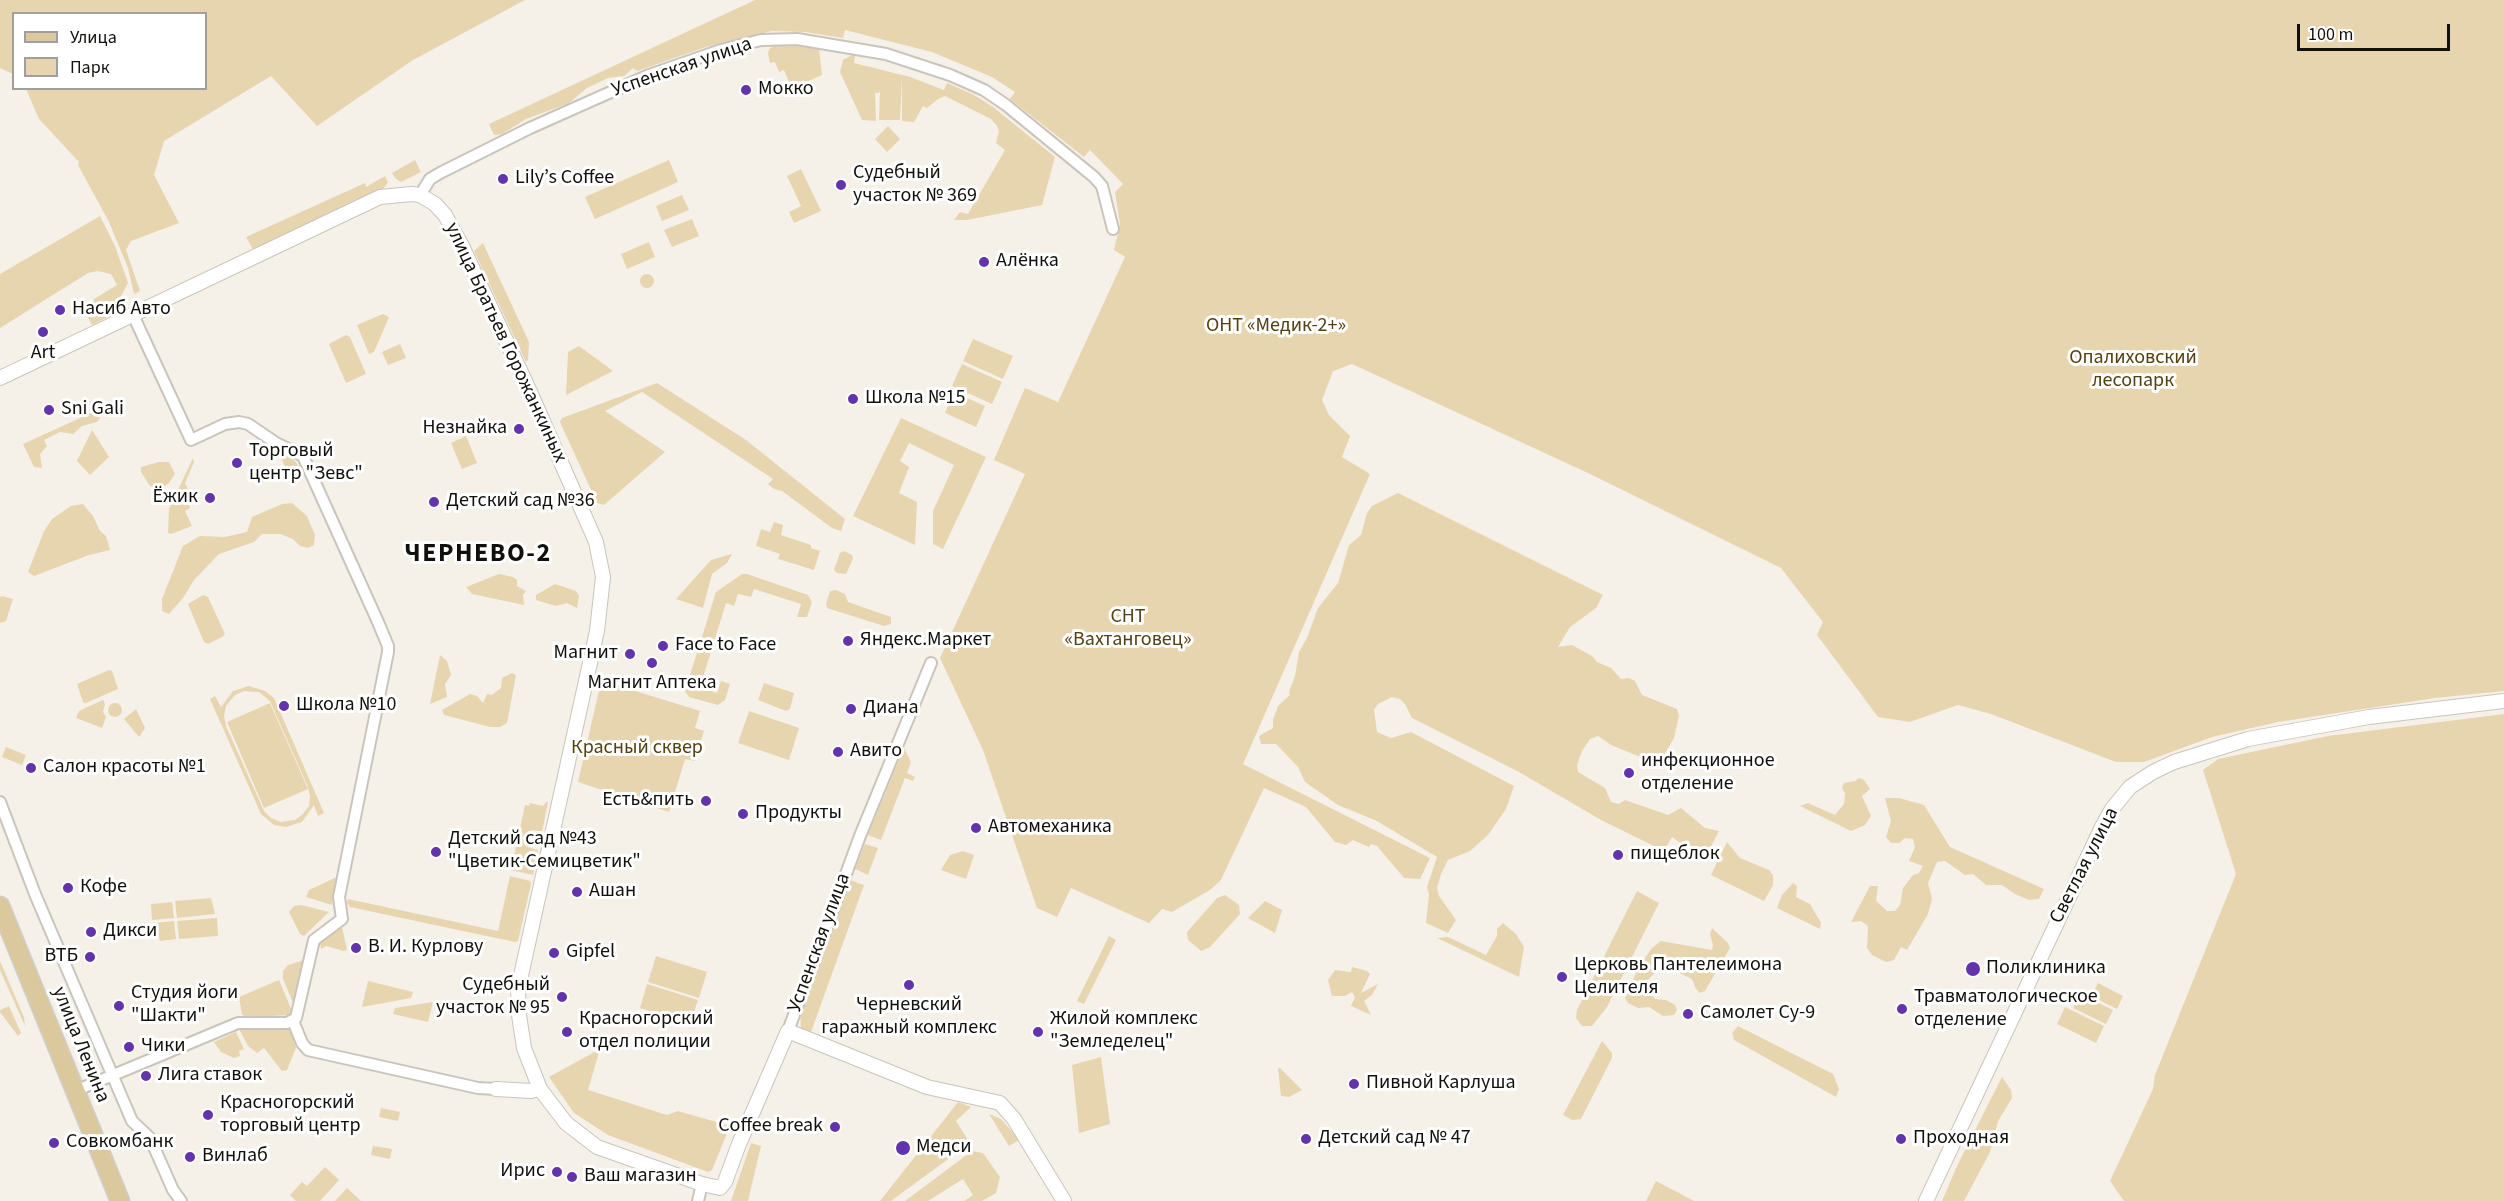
<!DOCTYPE html>
<meta charset="utf-8">
<style>
body{margin:0}
#map{position:relative;width:2504px;height:1201px;overflow:hidden;background:#f5f1e8;font-family:"Source Sans 3",sans-serif}
canvas{display:block}
.legend{position:absolute;left:12px;top:12px;width:195px;height:78px;box-sizing:border-box;background:#fff;border:2px solid #a09f9e;margin:0;padding:8px 10px;list-style:none;font-size:18px;color:#11100d}
.legend li{display:flex;align-items:center;gap:12px;height:30px}
.legend b{width:30px;border:2px solid #a09f9e}
.scale{position:absolute;left:2297px;top:24px;width:153px;height:27px;box-sizing:border-box;border:3px solid #11100d;border-top:0;padding-left:8px;font-size:18px;line-height:21px;white-space:nowrap;color:#11100d;-webkit-text-stroke:4px #fff;paint-order:stroke}
</style>
<div id="map">
<canvas width="2504" height="1201"></canvas>
<ul class="legend">
<li><b style="height:8px;background:#dbc89c"></b>Улица</li>
<li><b style="height:16px;background:#e7d5af"></b>Парк</li>
</ul>
<div class="scale">100 m</div>
</div>
<script>
const c = document.querySelector('canvas').getContext('2d');
c.lineJoin = 'round';
function paint(path, color) { c.fillStyle = color; c.fill(path, 'evenodd'); }
const toPath = rows => new Path2D(rows.map(r => 'M' + r).join(''));
function stroke(path, color, width, dash) { c.strokeStyle = color; c.lineWidth = width; c.lineCap = dash ? 'butt' : 'round'; c.setLineDash(dash || []); c.stroke(path); }
function write(font, color, halo, rows, align = 'center') {
  c.font = font + ' "Source Sans 3",sans-serif'; c.lineWidth = 6; c.setLineDash([]); c.textBaseline = 'middle'; c.strokeStyle = halo; c.fillStyle = color; for (const [text, x, y, turn = 0] of rows) {
    c.save(); c.translate(x, y); c.rotate((+turn || 0) * Math.PI / 180); c.textAlign = isNaN(turn) ? turn : align; if (halo) c.strokeText(text, 0, 0); c.fillText(text, 0, 0); c.restore();
  }
}
paint(toPath([
 [0,0,525,0,413,60,317,126,271,76,164,141,154,175,179,223,131,241,126,250,140,291,134,294,128,268,109,222,78,165,79,162,39,119,26,89,206,88,206,14,14,14,13,74,0,68],
 [755,0,2504,0,2504,691,2435,698,2278,722,2212,737,2144,762,2116,762,1991,714,1958,705,1910,722,1878,717,1817,635,1823,622,1781,568,1590,474,1352,364,1333,371,1322,400,1329,415,1350,436,1342,457,1370,474,1243,764,1430,858,1420,879,1404,878,1377,846,1371,844,1369,847,1353,840,1346,845,1335,842,1306,807,1264,788,1221,880,1210,890,1172,912,1162,909,1149,923,1071,888,1057,917,1037,908,983,750,940,658,1025,474,994,460,1025,388,1058,402,1125,257,1114,250,1120,224,1115,192,1123,184,1090,150,1084,157,1010,99,1015,92,992,77,932,52,845,30,843,38,805,32,772,31,706,47,637,71,633,68,624,76,608,78,587,88,569,103,526,119,502,134,494,135,489,124],
 [775,46,798,46,819,49,822,75,793,88,791,87,784,70,779,72,775,62,770,63,768,53,770,48],
 [852,55,855,56,854,63,910,77,944,90,947,83,974,95,993,107,1055,157,1042,205,967,220,954,220,960,212,968,214,1005,150,996,143,999,131,997,126,991,119,945,96,938,99,927,108,923,106,914,122,902,121,902,77,900,120,879,120,880,91,879,93,875,93,876,121,862,120,840,72,843,60],
 [888,126,900,139,887,152,875,139],
 [415,160,421,172,401,182,395,178,392,173],
 [669,160,678,182,595,219,585,197],
 [801,169,821,211,794,223,789,212,801,206,787,176],
 [385,176,388,182,381,192,254,251,246,237,365,183,366,187],
 [682,195,689,210,662,221,656,206],
 [100,216,115,246,128,283,118,302,118,312,92,325,86,314,91,311,94,299,117,285,111,274,98,271,88,273,0,328,0,274],
 [692,219,699,236,672,247,664,230],
 [649,242,655,257,627,269,621,254],
 [483,243,529,342,528,360,526,362,474,251],
 '640 281a7 7 0 1 1 14 0a7 7 0 1 1-14 0Z',
 [383,314,389,317,374,352,369,354,357,325],
 [346,335,350,337,366,374,346,383,329,344],
 [973,339,1013,356,1003,379,963,361],
 [400,344,406,358,388,365,382,352],
 [579,346,613,371,566,395,568,352],
 [962,364,1002,382,992,404,952,386],
 [657,383,746,440,845,519,841,531,832,528,782,491,774,489,768,484,773,479,642,392,605,411,665,452,604,505,597,503,560,422,562,418],
 [954,392,985,406,976,427,945,413],
 [102,408,102,415,97,422,82,426,73,434,60,432,44,440,47,446,40,454,42,468,34,467,23,444],
 [901,418,986,457,943,549,933,544,933,511,954,465,909,443,900,461,909,467,899,493,917,502,915,545,853,516],
 [92,430,109,457,90,475,77,461],
 [466,436,477,463,462,469,451,443],
 [282,454,294,460,301,469,288,474,280,455],
 [193,458,194,462,185,483,190,493,185,495,190,508,185,511,192,526,171,534,168,533,169,509],
 [159,462,169,462,175,474,169,483,161,489,150,486,141,472,141,467],
 [1398,493,1603,595,1596,608,1570,627,1558,647,1572,645,1592,656,1597,662,1611,668,1621,679,1629,678,1635,681,1642,695,1677,709,1679,716,1674,738,1664,755,1658,759,1650,761,1611,745,1598,736,1590,739,1582,751,1577,765,1578,772,1605,788,1611,802,1619,804,1625,800,1668,815,1681,808,1705,828,1719,831,1704,860,1672,837,1664,851,1601,820,1519,772,1412,718,1405,704,1400,699,1392,697,1378,704,1374,710,1377,732,1391,738,1411,732,1514,786,1506,809,1488,835,1470,851,1448,860,1441,874,1437,888,1439,896,1456,920,1448,933,1426,923,1429,895,1427,887,1437,857,1377,821,1338,805,1305,782,1298,767,1276,744,1261,744,1259,736,1273,728,1273,720,1278,706,1290,695,1289,692,1295,676,1299,652,1307,638,1318,608,1338,583,1349,545,1361,535,1367,513,1372,506],
 [292,503,307,516,315,535,314,545,308,548,300,546,293,539,280,534,262,534,254,542,219,554,194,580,183,598,169,614,162,611,162,599,183,546,200,536,225,537,247,532,252,517,282,504],
 [83,504,93,516,100,531,106,536,110,550,89,555,34,576,28,572,44,531,52,519,71,506],
 [774,522,783,525,781,535,811,545,811,548,820,551,814,570,778,559,780,554,756,546,761,529,770,532],
 [844,551,852,555,853,559,846,574,837,573,834,570,840,553],
 [732,554,727,563,712,574,703,608,676,599,711,560],
 [499,574,513,577,517,580,517,586,526,591,523,595,524,605,472,594,466,587],
 [742,574,747,574,808,595,812,602,807,617,797,617,801,604,754,589,751,597,738,594,734,606,726,603,700,687,717,693,721,681,730,684,725,700,718,705,689,697,685,691,716,592],
 [555,584,576,591,579,596,577,608,567,603,556,606,536,600,536,595],
 [836,590,845,594,848,602,891,617,891,624,884,626,827,608,826,604,830,591],
 [203,595,208,597,225,634,222,637,208,644,204,642,188,604],
 [2,596,13,599,6,621,0,623,0,597],
 [440,655,447,661,451,675,445,684,447,697,430,704],
 [109,670,112,671,118,689,86,703,83,702,77,684],
 [512,673,516,675,507,723,500,727,490,727,444,715,442,710,470,694,477,696,483,703,487,694,492,695,501,688,502,678],
 [603,681,700,711,695,728,704,731,695,761,685,759,669,812,578,782,601,682],
 [764,683,794,693,790,709,786,711,758,700],
 [249,686,265,691,274,698,324,813,318,816,314,805,302,822,286,827,274,825,261,814,210,699,215,696,221,707,233,691],
 [244,691,259,692,270,701,308,787,310,796,309,806,303,814,295,820,281,822,271,818,264,811,226,726,224,716,226,706,235,695],
 [103,700,105,704,103,712,106,717,102,728,76,718,79,711],
 '108 710a7 7 0 1 1 14 0a7 7 0 1 1-14 0Z',
 [270,703,308,789,264,808,227,722],
 [136,709,145,728,139,737,124,719],
 [749,711,799,728,789,760,738,743],
 [2504,714,2504,1201,2124,1201,2110,1181,2153,1089,2155,1075,2236,874,2203,770,2218,759,2328,736],
 [6,747,26,755,22,765,2,757],
 [904,748,911,762,907,773,915,777,913,781,905,778,881,840,868,835],
 [1859,778,1864,780,1870,789,1862,796,1871,816,1865,825,1851,831,1800,806,1808,803,1835,815,1844,804,1845,793,1842,788,1844,783,1855,781],
 [1885,798,1899,798,1924,805,1950,847,2044,889,2039,899,2029,900,2015,894,2002,885,1986,885,1973,874,1965,875,1945,861,1937,862,1928,883,1932,899,1928,914,1907,950,1901,947,1894,960,1886,962,1872,955,1867,948,1868,926,1861,921,1851,922,1870,886,1878,886,1876,901,1887,911,1895,911,1900,905,1903,888,1913,875,1919,873,1923,866,1909,861,1915,847,1913,839,1905,838,1899,843,1891,843,1886,837,1891,821],
 [546,802,548,802,542,832,532,830,528,847,538,850,533,875,511,870,525,805,529,806,530,803,543,806],
 [1727,842,1740,858,1769,870,1773,875,1773,885,1764,901,1711,875],
 [865,844,878,848,868,875,855,869],
 [963,851,974,855,966,879,941,870,950,855],
 [339,876,332,905,306,897,309,890],
 [510,876,530,881,531,884,518,941,515,942,350,907,347,903,348,899,498,931],
 [850,880,864,885,811,1032,801,1029,800,1008],
 [1793,883,1797,886,1796,897,1810,904,1821,923,1820,929,1777,908,1782,895],
 [1637,891,1659,903,1607,1007,1592,1026,1582,1026,1576,1018,1577,1010],
 [1225,895,1239,905,1240,914,1210,947,1201,951,1188,940,1187,932,1217,898],
 [211,898,215,914,177,918,175,901],
 [1265,901,1282,910,1275,933,1248,918],
 [172,902,174,918,152,920,151,904],
 [301,905,329,912,304,936,300,934,289,912,294,906],
 [217,918,218,936,179,939,177,921],
 [174,921,176,939,160,941,155,923],
 [1503,923,1516,934,1524,947,1519,977,1437,938,1448,937,1486,955,1497,936,1497,929],
 [342,927,347,950,344,951,326,946,321,949,320,942],
 [1712,928,1728,943,1730,948,1705,991,1700,993,1696,989,1692,979,1677,972,1672,962,1667,960,1648,980,1646,986,1655,999,1666,1000,1675,1005,1677,1010,1674,1015,1663,1016,1649,1007,1638,1008,1628,1003,1625,998,1639,966,1652,948,1661,941,1712,950,1713,945,1710,934],
 [1109,936,1116,940,1084,1004,1077,1001],
 [656,956,707,972,699,998,648,982],
 [304,960,294,1003,293,1003,283,979,283,971,288,965],
 [0,961,24,1017,25,1026,0,970],
 [1352,967,1367,971,1370,974,1361,993,1378,984,1372,995,1364,1001,1371,1015,1351,1006,1355,997,1352,992,1345,996,1332,996,1328,980,1335,970,1351,972],
 [279,980,292,1011,291,1015,248,1017,242,1015,239,997],
 [368,981,413,992,411,998,362,1007],
 [2098,983,2123,996,2117,1009,2091,996],
 [647,984,698,1000,690,1024,640,1008],
 [2080,994,2113,1010,2106,1024,2073,1008],
 [433,1002,428,1022,393,1014,395,1008],
 [9,1006,21,1033,18,1036,0,1012,0,1010],
 [2065,1007,2104,1026,2096,1043,2057,1024],
 [1738,1026,1833,1074,1839,1089,1836,1097,1734,1040,1732,1033],
 [241,1028,288,1028,291,1030,296,1048,287,1070,282,1071,264,1048,257,1053,248,1046,239,1029],
 [236,1032,244,1049,239,1051,240,1056,234,1058,221,1052,214,1042],
 [1602,1041,1612,1053,1612,1058,1581,1119,1572,1120,1563,1115],
 [600,1049,588,1090,667,1115,678,1111,730,1126,712,1170,708,1172,608,1135,574,1113,549,1077],
 [1101,1057,1110,1124,1079,1133,1072,1065],
 [1278,1068,1280,1068,1302,1090,1289,1097,1281,1096],
 [2002,1077,2011,1090,2012,1098,1998,1121,1990,1152,1964,1201,1942,1201,1957,1166],
 [958,1102,971,1107,956,1121,970,1143,891,1201,880,1201],
 [381,1108,400,1112,398,1121,379,1117],
 [989,1114,1001,1119,1019,1140,1009,1146],
 [751,1143,761,1146,748,1201,731,1201],
 [373,1146,392,1149,390,1159,371,1155],
 [972,1151,983,1153,1000,1177,996,1193,982,1201,964,1201,973,1195,963,1179,928,1201,905,1201],
 [325,1167,339,1180,320,1201,296,1201,290,1195,302,1182,307,1186],
 [1656,1181,1694,1201,1646,1201],
 [347,1188,361,1201,335,1201]
]), '#e7d5af');
const minor = toPath([
 [420,195,430,179,440,173,530,128,649,75,721,50,761,40,797,39,886,54,950,75,984,90,1006,105,1094,177,1102,186,1113,229],
 [0,802,35,894,132,1121,150,1138,173,1190,181,1201],
 [293,1021,302,1043,308,1050,478,1088,496,1089],
 [788,1031,860,836,931,663],
 [75,1091,238,1023,287,1023,296,1018,314,940,342,919,339,897,388,652,388,646,378,622,303,456,276,443,248,424,239,422,225,424,191,440,133,315],
 [698,1201,702,1184]
]);
const tertiary = toPath([
 [0,378,380,197,412,194,420,195,435,204,445,215,462,246,531,394,596,542,603,577,597,631,518,989,519,1015,524,1048,540,1089,566,1123,597,1147,702,1184,720,1188,725,1182,739,1144,788,1031,927,1087,1000,1103,1014,1119,1064,1201],
 [496,1089,531,1091,540,1089],
 [1926,1201,2102,827,2112,809,2130,787,2153,772,2174,762,2248,739,2369,717,2504,701]
]);
const primary = toPath([
 [0,906,120,1201]
]);
stroke(minor, '#c9c5bd', 14);
stroke(tertiary, '#c9c5bd', 16);
stroke(primary, '#cfcfcf', 21);
stroke(minor, '#fff', 10);
stroke(tertiary, '#fff', 14);
stroke(primary, '#dbc89c', 18);
for (const [x, y, r, color] of [
 [746,90,6,"#6333ab"],
 [503,179,6,"#6333ab"],
 [841,185,6,"#6333ab"],
 [984,262,6,"#6333ab"],
 [60,310,6,"#6333ab"],
 [43,332,6,"#6333ab"],
 [853,399,6,"#6333ab"],
 [49,410,6,"#6333ab"],
 [519,429,6,"#6333ab"],
 [237,463,6,"#6333ab"],
 [210,498,6,"#6333ab"],
 [434,502,6,"#6333ab"],
 [848,641,6,"#6333ab"],
 [663,646,6,"#6333ab"],
 [630,654,6,"#6333ab"],
 [652,663,6,"#6333ab"],
 [284,706,6,"#6333ab"],
 [851,709,6,"#6333ab"],
 [838,752,6,"#6333ab"],
 [31,768,6,"#6333ab"],
 [1629,773,6,"#6333ab"],
 [706,801,6,"#6333ab"],
 [743,814,6,"#6333ab"],
 [976,828,6,"#6333ab"],
 [436,852,6,"#6333ab"],
 [1618,855,6,"#6333ab"],
 [68,888,6,"#6333ab"],
 [577,892,6,"#6333ab"],
 [91,932,6,"#6333ab"],
 [356,948,6,"#6333ab"],
 [554,953,6,"#6333ab"],
 [90,957,6,"#6333ab"],
 [1973,969,8,"#6333ab"],
 [1562,977,6,"#6333ab"],
 [909,985,6,"#6333ab"],
 [562,997,6,"#6333ab"],
 [119,1006,6,"#6333ab"],
 [1902,1009,6,"#6333ab"],
 [1688,1014,6,"#6333ab"],
 [567,1032,6,"#6333ab"],
 [1038,1032,6,"#6333ab"],
 [129,1047,6,"#6333ab"],
 [146,1076,6,"#6333ab"],
 [1354,1084,6,"#6333ab"],
 [208,1115,6,"#6333ab"],
 [835,1127,6,"#6333ab"],
 [1306,1139,6,"#6333ab"],
 [1901,1139,6,"#6333ab"],
 [54,1143,6,"#6333ab"],
 [903,1148,8,"#6333ab"],
 [190,1157,6,"#6333ab"],
 [557,1172,6,"#6333ab"],
 [572,1177,6,"#6333ab"]
]) { const dot = new Path2D(); dot.arc(x, y, r, 0, 2 * Math.PI); c.fillStyle = color; c.fill(dot); stroke(dot, '#fff', 2); }
write('20px', '#11100d', '#fff', [
 ["Успенская улица",682,68,-19],
 ["улица Братьев Горожанкиных",505,343,65],
 ["Светлая улица",2085,866,-63],
 ["Успенская улица",820,943,-70],
 ["улица Ленина",80,1045,68]
]);
write('20px', '#11100d', '#fff', [
 ["Мокко",758,90],
 ["Судебный",853,174],
 ["участок № 369",853,197],
 ["Lily’s Coffee",515,179],
 ["Алёнка",996,262],
 ["Насиб Авто",72,310],
 ["Art",43,354,"center"],
 ["Школа №15",865,399],
 ["Sni Gali",61,410],
 ["Незнайка",507,429,"right"],
 ["Торговый",249,452],
 ["центр \"Зевс\"",249,475],
 ["Ёжик",198,498,"right"],
 ["Детский сад №36",446,502],
 ["Яндекс.Маркет",860,641],
 ["Face to Face",675,646],
 ["Магнит",618,654,"right"],
 ["Магнит Аптека",652,684,"center"],
 ["Школа №10",296,706],
 ["Диана",863,709],
 ["Авито",850,752],
 ["инфекционное",1641,762],
 ["отделение",1641,785],
 ["Салон красоты №1",43,768],
 ["Есть&пить",694,801,"right"],
 ["Продукты",755,814],
 ["Автомеханика",988,828],
 ["Детский сад №43",448,840],
 ["\"Цветик-Семицветик\"",448,863],
 ["пищеблок",1630,855],
 ["Кофе",80,888],
 ["Ашан",589,892],
 ["Дикси",103,932],
 ["В. И. Курлову",368,948],
 ["Gipfel",566,953],
 ["ВТБ",78,957,"right"],
 ["Церковь Пантелеимона",1574,966],
 ["Целителя",1574,989],
 ["Поликлиника",1986,969],
 ["Судебный",550,986,"right"],
 ["участок № 95",550,1009,"right"],
 ["Студия йоги",131,994],
 ["\"Шакти\"",131,1017],
 ["Травматологическое",1914,998],
 ["отделение",1914,1021],
 ["Черневский",909,1006,"center"],
 ["гаражный комплекс",909,1029,"center"],
 ["Самолет Су-9",1700,1014],
 ["Красногорский",579,1020],
 ["отдел полиции",579,1043],
 ["Жилой комплекс",1050,1020],
 ["\"Земледелец\"",1050,1043],
 ["Чики",141,1047],
 ["Лига ставок",158,1076],
 ["Пивной Карлуша",1366,1084],
 ["Красногорский",220,1104],
 ["торговый центр",220,1127],
 ["Coffee break",823,1127,"right"],
 ["Детский сад № 47",1318,1139],
 ["Проходная",1913,1139],
 ["Совкомбанк",66,1143],
 ["Медси",916,1148],
 ["Винлаб",202,1157],
 ["Ирис",545,1172,"right"],
 ["Ваш магазин",584,1177]
], 'left');
write('20px', '#544111', '#fff', [
 ["ОНТ «Медик-2+»",1276,327],
 ["Опалиховский",2133,359],
 ["лесопарк",2133,382],
 ["СНТ",1128,618],
 ["«Вахтанговец»",1128,641],
 ["Красный сквер",637,749]
]);
c.letterSpacing = '1.5px';
write('bold 26px', '#11100d', '#fff', [
 ["ЧЕРНЕВО-2",478,555]
]);
c.letterSpacing = '0px';
</script>
